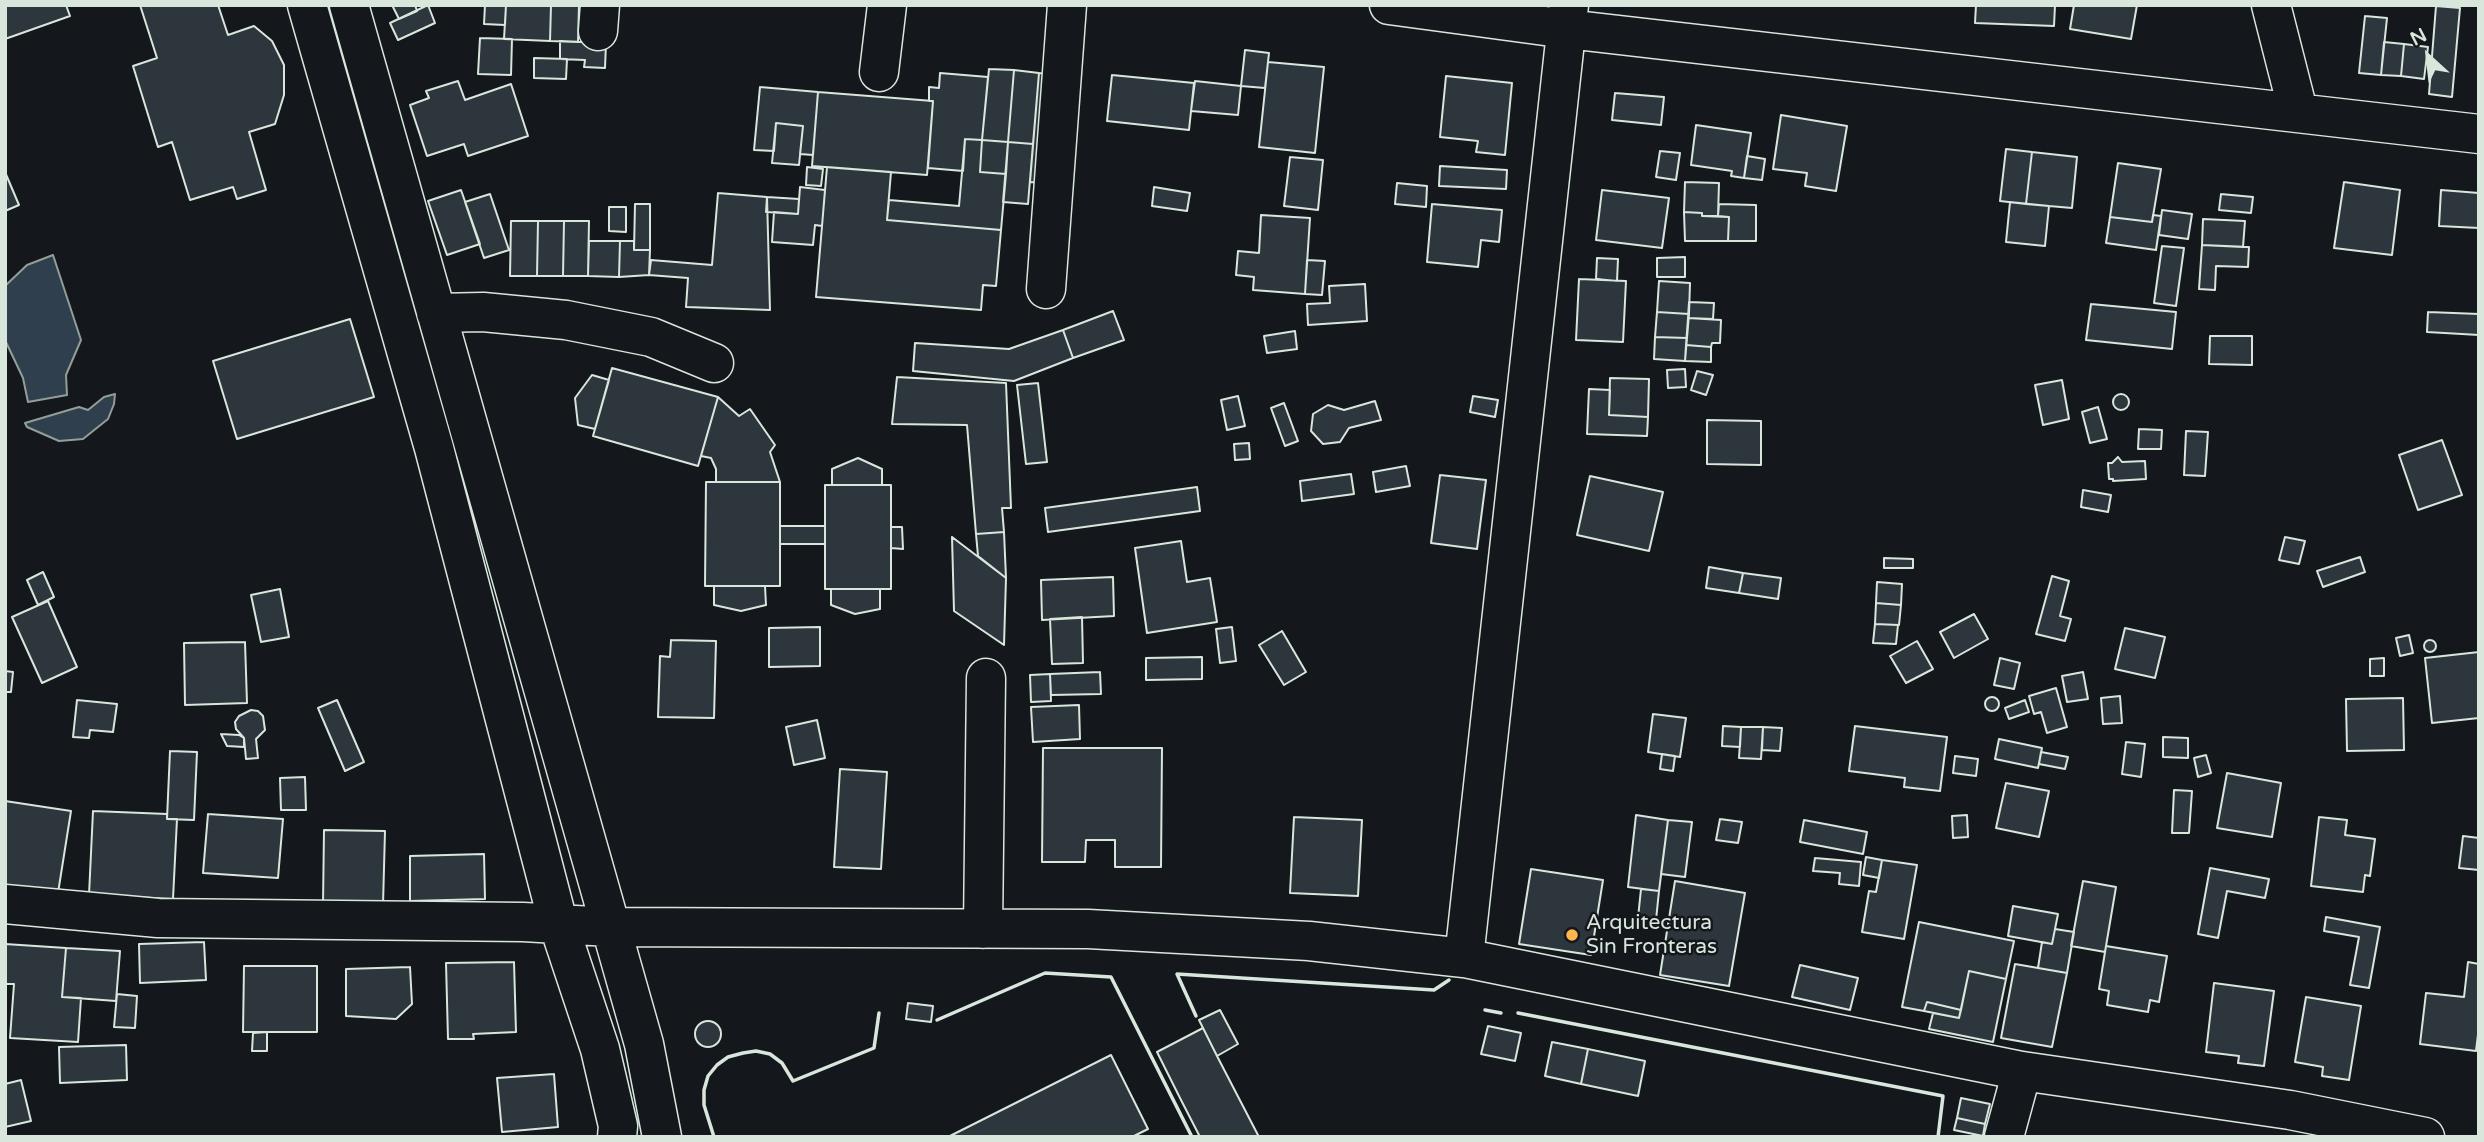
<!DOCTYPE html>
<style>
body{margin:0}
#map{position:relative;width:2484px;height:1142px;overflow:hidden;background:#14181c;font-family:"Varela Round",sans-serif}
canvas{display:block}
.frame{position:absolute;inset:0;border:7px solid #d8e6dc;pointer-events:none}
.north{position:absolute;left:2393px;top:21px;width:70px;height:70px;-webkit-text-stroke:5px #14181c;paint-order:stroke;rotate:333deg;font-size:19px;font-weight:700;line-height:28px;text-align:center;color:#d8e6dc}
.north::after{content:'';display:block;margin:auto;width:24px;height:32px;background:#d8e6dc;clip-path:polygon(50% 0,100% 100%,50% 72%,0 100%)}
</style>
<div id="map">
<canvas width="2484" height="1142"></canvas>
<div class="frame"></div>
<div class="north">N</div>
</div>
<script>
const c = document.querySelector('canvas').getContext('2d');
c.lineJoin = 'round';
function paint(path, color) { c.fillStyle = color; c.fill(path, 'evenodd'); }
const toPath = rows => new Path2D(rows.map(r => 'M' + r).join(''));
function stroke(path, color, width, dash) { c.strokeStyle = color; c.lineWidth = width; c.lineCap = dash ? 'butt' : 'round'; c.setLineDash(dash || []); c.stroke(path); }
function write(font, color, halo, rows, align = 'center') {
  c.font = font + ' "Varela Round",sans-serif'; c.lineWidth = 5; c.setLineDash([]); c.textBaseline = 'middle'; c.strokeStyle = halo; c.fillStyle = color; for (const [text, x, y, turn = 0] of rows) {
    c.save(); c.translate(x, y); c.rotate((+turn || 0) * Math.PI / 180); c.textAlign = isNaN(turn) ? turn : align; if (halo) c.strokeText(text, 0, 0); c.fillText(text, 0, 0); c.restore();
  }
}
const water = toPath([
 [53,255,81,340,66,375,67,395,28,402,23,378,5,340,5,286,27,265,53,255],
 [115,394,114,404,108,419,83,439,59,441,27,427,25,423,79,407,88,410,104,397,115,394]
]);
paint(water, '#2f3f4d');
stroke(water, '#939e99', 2);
const building = toPath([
 [5,5,66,5,70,16,5,39,5,5],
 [140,5,218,5,228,35,254,26,272,41,284,65,284,95,275,124,249,132,266,190,237,199,233,187,190,200,172,142,158,147,133,66,157,58,140,5],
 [392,5,415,5,417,11,399,19,392,5],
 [428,5,435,23,398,40,390,23,428,5],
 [485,5,506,5,505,25,484,24,485,5],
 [506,5,551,5,550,41,504,39,506,5],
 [551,5,579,5,578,42,550,41,551,5],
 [1976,5,2055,5,2054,26,1975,23,1976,5],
 [2074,5,2137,5,2131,39,2070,29,2074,5],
 [2436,6,2460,8,2452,97,2429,94,2436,6],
 [2365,16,2387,18,2381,75,2359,73,2365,16],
 [480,38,512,39,511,75,478,74,480,38],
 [560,41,606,43,605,68,584,67,585,60,560,59,560,41],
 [2384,42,2404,44,2401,76,2381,75,2384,42],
 [2404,44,2428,47,2424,79,2401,76,2404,44],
 [1245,50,1269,53,1265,88,1241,86,1245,50],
 [534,58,567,59,566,79,534,78,534,58],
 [1268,62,1324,67,1315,153,1259,147,1268,62],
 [989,69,1014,70,1008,142,982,140,989,69],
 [1014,70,1039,73,1033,144,1008,142,1014,70],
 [940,73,988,77,982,140,965,139,963,171,928,168,933,101,929,101,929,87,939,88,940,73],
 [1039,73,1054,74,1045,183,1030,182,1039,73],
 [1112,75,1194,83,1189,130,1107,121,1112,75],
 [1446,76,1512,83,1505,155,1476,152,1478,141,1440,137,1446,76],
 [458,81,465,100,511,84,528,136,468,156,464,144,427,156,410,105,429,98,426,91,458,81],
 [1195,81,1241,86,1238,115,1191,111,1195,81],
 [760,87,818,92,813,155,800,154,803,126,776,123,774,151,754,150,760,87],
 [818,92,933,101,927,175,812,166,818,92],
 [1615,93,1664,97,1661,125,1612,120,1615,93],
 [1781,115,1847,126,1836,191,1805,186,1807,173,1773,169,1781,115],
 [776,123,803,126,799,165,772,163,776,123],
 [1696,125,1751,133,1744,178,1731,176,1732,171,1691,165,1696,125],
 [965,139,982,140,980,172,1006,174,1001,230,887,220,889,200,959,206,965,139],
 [982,140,1008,142,1006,174,980,172,982,140],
 [1008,142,1033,144,1028,204,1003,202,1008,142],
 [2006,149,2032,152,2026,204,2000,201,2006,149],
 [1660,151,1680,153,1676,180,1656,177,1660,151],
 [2032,152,2077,157,2072,208,2026,204,2032,152],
 [1747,156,1765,159,1762,180,1744,178,1747,156],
 [1290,157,1323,160,1318,210,1284,206,1290,157],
 [2118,163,2161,169,2152,222,2110,217,2118,163],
 [1440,166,1507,170,1506,189,1439,186,1440,166],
 [807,167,823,169,821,186,806,185,807,167],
 [827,167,891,172,887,220,1001,230,996,286,983,285,981,310,816,297,827,167],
 [5,172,19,205,5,211,5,172],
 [1685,182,1719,183,1718,216,1702,216,1702,213,1684,212,1685,182],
 [2344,182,2400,190,2392,255,2334,248,2344,182],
 [1397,183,1427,186,1426,207,1395,204,1397,183],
 [800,187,825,190,822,226,815,225,813,245,772,242,774,212,798,214,800,187],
 [1154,187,1190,193,1187,211,1152,206,1154,187],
 [461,190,480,244,447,255,428,201,461,190],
 [1602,190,1669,198,1662,248,1596,240,1602,190],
 [2441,190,2479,193,2479,228,2439,226,2441,190],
 [718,193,767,197,770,310,686,307,688,278,649,275,651,260,712,265,718,193],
 [490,194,509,250,484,258,465,202,490,194],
 [2221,194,2253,197,2251,213,2219,210,2221,194],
 [767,197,799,199,798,214,766,212,767,197],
 [2010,202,2049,206,2045,246,2006,242,2010,202],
 [635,204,650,204,650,250,634,250,635,204],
 [1432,204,1502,210,1499,242,1481,240,1478,267,1427,262,1432,204],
 [1719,204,1756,205,1756,241,1728,241,1729,217,1718,216,1719,204],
 [609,207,626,207,626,232,609,231,609,207],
 [2162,210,2192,214,2188,239,2159,235,2162,210],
 [1684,212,1702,213,1702,216,1729,217,1728,241,1685,241,1684,212],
 [1261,215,1310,218,1305,294,1253,290,1254,277,1236,275,1238,251,1259,253,1261,215],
 [2153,215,2161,216,2156,250,2106,243,2110,217,2152,222,2153,215],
 [2203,219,2245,221,2243,247,2202,245,2203,219],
 [511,221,538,221,537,276,510,276,511,221],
 [538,221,564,221,563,276,537,276,538,221],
 [564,221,589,221,588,276,563,276,564,221],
 [589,241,620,241,619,277,588,276,589,241],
 [620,241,634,241,634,250,650,250,649,275,619,277,620,241],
 [2202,245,2249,247,2248,267,2216,266,2215,290,2199,289,2202,245],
 [2162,246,2184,248,2176,306,2154,303,2162,246],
 [1685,257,1685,277,1657,277,1657,258,1685,257],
 [1597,258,1618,259,1617,281,1596,279,1597,258],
 [1307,260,1325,261,1322,295,1305,294,1307,260],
 [1579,279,1626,281,1623,342,1576,340,1579,279],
 [1659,281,1690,283,1689,314,1657,312,1659,281],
 [1365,284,1367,321,1308,325,1307,304,1330,303,1329,286,1365,284],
 [1689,302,1714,303,1713,319,1688,318,1689,302],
 [2091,304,2176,312,2172,349,2086,340,2091,304],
 [1113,311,1124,340,1073,358,1063,330,1113,311],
 [1657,312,1689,314,1687,338,1655,337,1657,312],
 [2428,312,2479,314,2479,335,2427,332,2428,312],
 [1688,318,1721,320,1720,343,1712,343,1711,347,1686,345,1688,318],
 [350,319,374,397,237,439,213,361,350,319],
 [1063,330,1073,358,1014,381,913,371,915,343,1009,349,1063,330],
 [1295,331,1297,349,1267,353,1264,336,1295,331],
 [2210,336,2252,336,2252,365,2209,364,2210,336],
 [1655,337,1687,338,1685,361,1654,359,1655,337],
 [1686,345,1711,347,1711,362,1685,361,1686,345],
 [612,368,718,397,698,466,593,436,612,368],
 [1685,369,1686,387,1668,388,1667,370,1685,369],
 [1697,371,1713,375,1706,395,1691,390,1697,371],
 [592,375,609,380,595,429,578,425,575,398,592,375],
 [897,377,1006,383,1011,508,1002,508,1004,532,976,534,967,425,892,424,897,377],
 [1610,378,1649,379,1648,417,1609,415,1610,378],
 [2062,380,2069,419,2043,425,2035,385,2062,380],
 [1038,383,1047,462,1026,464,1017,385,1038,383],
 [1589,389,1610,390,1609,415,1648,417,1647,436,1587,434,1589,389],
 '2113 402a8 8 0 1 1 16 0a8 8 0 1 1-16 0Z',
 [1238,396,1245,426,1227,430,1221,400,1238,396],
 [1473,396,1498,400,1495,417,1470,412,1473,396],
 [718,397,739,416,750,409,775,445,770,452,780,482,716,482,716,469,711,458,701,456,718,397],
 [1375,401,1381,420,1349,428,1340,442,1323,444,1311,431,1313,414,1328,405,1344,410,1375,401],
 [1284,403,1298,441,1285,446,1271,408,1284,403],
 [2098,407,2107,439,2090,443,2082,412,2098,407],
 [1707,420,1761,421,1761,465,1707,464,1707,420],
 [2139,429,2162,430,2161,449,2138,449,2139,429],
 [2186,431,2208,432,2205,476,2184,475,2186,431],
 [2442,440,2462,495,2418,510,2399,455,2442,440],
 [1249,443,1250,459,1235,460,1234,444,1249,443],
 [2118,457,2122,462,2145,461,2146,479,2113,481,2113,479,2109,479,2108,463,2112,463,2118,457],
 [858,458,882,469,882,485,832,485,832,469,858,458],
 [1406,466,1410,486,1376,492,1373,472,1406,466],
 [1351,474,1354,494,1302,501,1300,481,1351,474],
 [1440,475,1486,480,1477,549,1431,543,1440,475],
 [1590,476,1663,492,1649,551,1577,535,1590,476],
 [706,482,780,482,780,586,705,586,706,482],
 [825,485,891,485,891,589,825,589,825,485],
 [1197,487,1200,511,1048,532,1045,508,1197,487],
 [2083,490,2111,495,2108,512,2081,507,2083,490],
 [780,526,825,526,825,544,780,544,780,526],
 [891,527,902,527,903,549,891,548,891,527],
 [1004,532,1006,578,978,556,976,534,1004,532],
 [952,537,1006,578,1004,645,954,611,952,537],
 [2285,537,2305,541,2299,564,2279,560,2285,537],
 [1181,541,1187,582,1210,578,1217,622,1147,633,1135,548,1181,541],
 [2360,557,2365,572,2323,587,2317,571,2360,557],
 [1884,558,1913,559,1913,568,1884,568,1884,558],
 [1709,567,1743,573,1739,593,1706,588,1709,567],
 [43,572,54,597,38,605,27,580,43,572],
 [1743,573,1781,578,1778,599,1739,593,1743,573],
 [2052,576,2069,581,2060,616,2071,619,2065,641,2036,634,2052,576],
 [1113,577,1114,616,1042,620,1041,580,1113,577],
 [1877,582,1902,584,1901,605,1876,603,1877,582],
 [714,586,765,586,766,605,741,611,714,605,714,586],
 [280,589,289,637,261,642,251,595,280,589],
 [831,589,880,589,880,609,855,614,831,605,831,589],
 [48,601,77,667,42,683,12,617,48,601],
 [1876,603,1901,605,1899,625,1875,624,1876,603],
 [1974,614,1988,639,1954,658,1940,632,1974,614],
 [1082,617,1083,663,1052,664,1050,619,1082,617],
 [1875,624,1898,625,1896,644,1873,643,1875,624],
 [820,627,820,666,769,667,769,628,820,627],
 [1232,627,1236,661,1220,663,1216,629,1232,627],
 [2125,628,2165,637,2155,678,2115,669,2125,628],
 [1282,631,1306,672,1284,685,1259,645,1282,631],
 [2409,635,2413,653,2400,656,2396,638,2409,635],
 '2424 646a6 6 0 1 1 12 0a6 6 0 1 1-12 0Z',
 [671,640,716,641,714,718,658,717,660,656,670,657,671,640],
 [1917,641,1933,669,1906,683,1890,656,1917,641],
 [245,642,247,703,185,705,184,643,245,642],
 [2479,652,2479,718,2432,723,2425,658,2479,652],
 [1202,657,1202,679,1146,680,1146,658,1202,657],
 [2000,658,2020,663,2014,689,1994,685,2000,658],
 [2384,658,2384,676,2370,676,2370,659,2384,658],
 [5,671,13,672,11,692,5,692,5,671],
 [1100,672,1101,694,1051,695,1050,674,1100,672],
 [2083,672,2088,699,2067,702,2062,676,2083,672],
 [1050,674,1051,701,1031,702,1030,675,1050,674],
 [2056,688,2067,727,2047,733,2041,712,2034,714,2029,696,2056,688],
 [2120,696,2122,723,2103,724,2101,698,2120,696],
 '1985 704a7 7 0 1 1 14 0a7 7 0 1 1-14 0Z',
 [2403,698,2404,750,2347,751,2346,699,2403,698],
 [77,700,117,704,113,732,90,730,89,738,73,737,77,700],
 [337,700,364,762,345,771,318,708,337,700],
 [2025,700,2029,712,2009,719,2005,708,2025,700],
 [1079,705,1080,739,1033,742,1031,707,1079,705],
 [251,710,258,711,263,716,265,730,256,739,258,758,246,759,244,738,236,729,235,722,239,716,251,710],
 [1653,714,1686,718,1680,757,1648,752,1653,714],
 [817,720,825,758,794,765,786,727,817,720],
 [1723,726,1741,727,1740,747,1722,746,1723,726],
 [1855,726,1947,737,1940,791,1904,787,1905,778,1849,771,1855,726],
 [1741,727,1763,727,1761,759,1739,758,1741,727],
 [1763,727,1782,728,1780,751,1762,750,1763,727],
 [221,734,239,735,244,738,244,747,227,746,221,734],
 [2163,737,2188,738,2188,758,2163,757,2163,737],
 [1999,739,2042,748,2038,768,1995,759,1999,739],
 [2126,742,2145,744,2141,777,2122,774,2126,742],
 [1043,748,1162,748,1161,867,1115,867,1115,840,1086,840,1085,862,1042,862,1043,748],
 [170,751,197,752,194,820,167,819,170,751],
 [2041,752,2068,757,2065,769,2039,764,2041,752],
 [1662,754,1675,756,1673,771,1660,769,1662,754],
 [2206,755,2211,773,2198,777,2194,758,2206,755],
 [1955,756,1978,759,1976,776,1953,773,1955,756],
 [840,769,887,772,881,869,834,867,840,769],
 [2227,773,2281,783,2272,837,2217,828,2227,773],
 [305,777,306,810,281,810,280,778,305,777],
 [2006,783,2049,791,2039,837,1996,828,2006,783],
 [2174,790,2192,791,2189,833,2172,833,2174,790],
 [5,801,71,811,58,893,5,885,5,801],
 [93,811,167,814,167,819,177,819,173,899,89,895,93,811],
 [208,814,283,819,278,878,203,873,208,814],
 [1636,815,1668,820,1659,891,1628,887,1636,815],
 [1967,815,1968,837,1953,838,1952,816,1967,815],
 [1294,817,1362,820,1358,896,1290,893,1294,817],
 [2319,817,2347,820,2345,835,2375,839,2370,876,2365,875,2363,892,2311,886,2319,817],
 [1720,819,1742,822,1738,843,1716,840,1720,819],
 [1668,820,1692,822,1685,877,1661,874,1668,820],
 [1804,820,1867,832,1863,854,1800,842,1804,820],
 [324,830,385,831,383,905,323,905,324,830],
 [2463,836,2479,838,2479,870,2459,868,2463,836],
 [484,854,485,899,410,901,410,856,484,854],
 [1866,857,1882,860,1879,878,1863,875,1866,857],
 [1815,858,1861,862,1859,886,1839,884,1840,873,1813,871,1815,858],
 [1882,860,1917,865,1904,939,1862,932,1869,891,1876,892,1882,860],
 [2210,868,2269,879,2265,898,2227,891,2218,938,2198,934,2210,868],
 [1531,869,1603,880,1591,955,1519,944,1531,869],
 [1675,881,1745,893,1729,986,1660,975,1675,881],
 [2083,881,2116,887,2105,952,2071,946,2083,881],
 [1641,889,1659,891,1656,920,1638,918,1641,889],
 [2013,906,2058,914,2052,944,2008,936,2013,906],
 [2326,917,2380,927,2369,988,2350,985,2359,937,2324,931,2326,917],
 [1919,922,2014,941,2006,979,1969,971,1961,1010,1927,1002,1924,1011,1902,1007,1919,922],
 [2055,929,2074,932,2067,973,2038,968,2042,942,2052,944,2055,929],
 [204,942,206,980,140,983,139,944,204,942],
 [5,944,66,948,62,997,81,998,78,1042,10,1038,14,984,5,984,5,944],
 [2106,946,2167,956,2159,1002,2150,1000,2148,1012,2107,1005,2109,991,2099,989,2106,946],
 [66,948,120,951,116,1001,62,997,66,948],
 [514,962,516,1032,473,1034,474,1039,448,1039,446,963,514,962],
 [2468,962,2479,964,2479,1026,2476,1051,2420,1044,2426,993,2464,997,2468,962],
 [2015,964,2067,973,2052,1047,2001,1038,2015,964],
 [1800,965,1858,978,1850,1010,1792,997,1800,965],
 [244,966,317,966,317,1032,243,1032,244,966],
 [410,967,412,1004,396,1019,346,1016,346,969,410,967],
 [1969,971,2006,979,1993,1042,1929,1029,1933,1013,1959,1018,1969,971],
 [2214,983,2274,991,2264,1066,2238,1063,2239,1056,2206,1052,2214,983],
 [117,994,137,996,135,1028,114,1027,117,994],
 [2306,997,2361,1006,2349,1080,2322,1076,2323,1067,2295,1062,2306,997],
 [1927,1002,1961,1010,1959,1018,1924,1011,1927,1002],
 [908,1003,933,1006,931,1022,906,1019,908,1003],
 [1220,1010,1238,1044,1217,1056,1199,1020,1220,1010],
 '695 1034a13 13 0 1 1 26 0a13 13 0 1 1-26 0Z',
 [1488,1026,1521,1033,1515,1061,1481,1054,1488,1026],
 [1203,1028,1217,1056,1259,1137,1200,1137,1180,1098,1157,1052,1203,1028],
 [267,1032,267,1051,252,1051,253,1033,267,1032],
 [1552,1042,1588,1049,1581,1084,1545,1076,1552,1042],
 [126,1045,127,1080,60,1083,59,1047,126,1045],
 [1588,1049,1645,1061,1638,1096,1581,1084,1588,1049],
 [1111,1055,1148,1129,1132,1137,948,1137,1111,1055],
 [554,1074,558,1127,502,1132,497,1078,554,1074],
 [21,1080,31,1121,5,1127,5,1084,21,1080],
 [1961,1098,1990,1104,1985,1124,1957,1118,1961,1098],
 [1957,1118,1985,1124,1983,1136,1954,1130,1957,1118]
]);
paint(building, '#2c363c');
stroke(building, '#d8e6dc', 2);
const minor = toPath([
 [307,5,434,448,559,926,600,1049,618,1126,617,1137],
 [349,5,644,1044,662,1137],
 [1389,5,1567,29,2479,134],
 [2271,5,2298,111],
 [598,31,600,5],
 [879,72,887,5],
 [1046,289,1067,5],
 [436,313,483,312,566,320,651,337,714,363],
 [5,904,158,918,523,922,610,927,1088,929,1309,941,1464,958,2022,1071,2290,1110,2425,1137],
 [983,929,986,678],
 [1464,958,1569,5],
 [2004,1137,2022,1071]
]);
stroke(minor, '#d8e6dc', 41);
stroke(minor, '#14181c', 38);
stroke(toPath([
 [1485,1010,1501,1013],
 [1518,1013,1943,1096,1938,1137],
 [1196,1016,1177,974,1434,990,1449,980],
 [937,1020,1045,973,1111,977,1192,1137],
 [714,1137,704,1105,704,1090,708,1076,717,1065,728,1057,743,1053,756,1051,770,1054,782,1063,793,1081,874,1048,879,1013]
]), '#d8e6dc', 3.5);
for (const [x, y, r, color] of [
 [1572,935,7,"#ffb74d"]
]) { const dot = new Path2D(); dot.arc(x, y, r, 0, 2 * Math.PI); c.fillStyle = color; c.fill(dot); stroke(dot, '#14181c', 2.5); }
write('21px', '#d8e6dc', '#14181c', [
 ["Arquitectura",1586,923],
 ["Sin Fronteras",1586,947]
], 'left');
</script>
